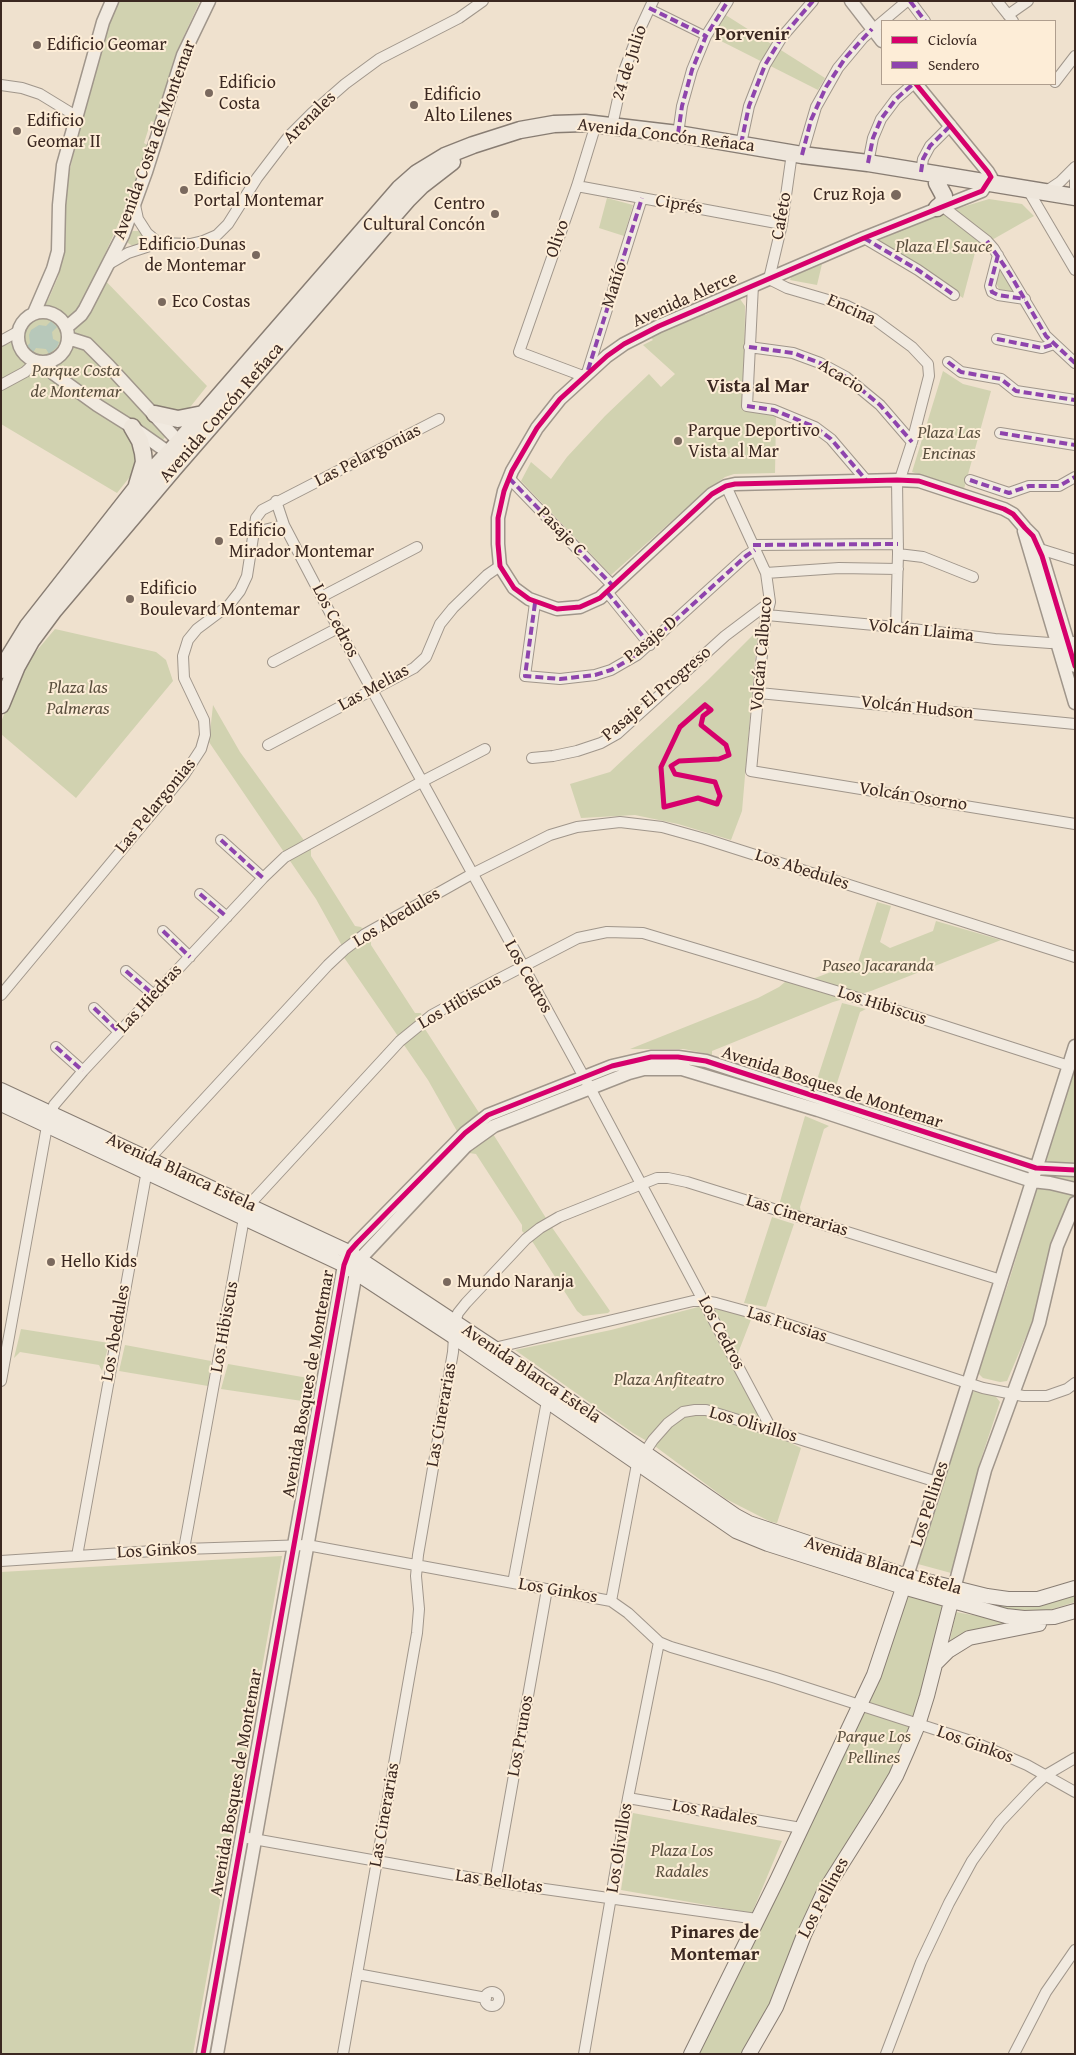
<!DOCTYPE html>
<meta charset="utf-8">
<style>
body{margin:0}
#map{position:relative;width:1076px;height:2055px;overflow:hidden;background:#efe1ce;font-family:"Gentium Book Plus",serif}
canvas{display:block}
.frame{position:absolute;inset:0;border:2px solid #3b2821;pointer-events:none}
.legend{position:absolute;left:881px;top:20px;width:175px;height:65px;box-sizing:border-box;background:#fdedd7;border:1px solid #af9e8e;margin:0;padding:6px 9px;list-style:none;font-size:15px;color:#3b2821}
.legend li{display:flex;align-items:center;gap:10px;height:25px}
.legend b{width:25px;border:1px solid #af9e8e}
</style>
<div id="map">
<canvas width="1076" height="2055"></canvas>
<div class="frame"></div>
<ul class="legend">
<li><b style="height:6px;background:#d6006c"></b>Ciclovía</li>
<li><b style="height:6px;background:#8e44ad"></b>Sendero</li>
</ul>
</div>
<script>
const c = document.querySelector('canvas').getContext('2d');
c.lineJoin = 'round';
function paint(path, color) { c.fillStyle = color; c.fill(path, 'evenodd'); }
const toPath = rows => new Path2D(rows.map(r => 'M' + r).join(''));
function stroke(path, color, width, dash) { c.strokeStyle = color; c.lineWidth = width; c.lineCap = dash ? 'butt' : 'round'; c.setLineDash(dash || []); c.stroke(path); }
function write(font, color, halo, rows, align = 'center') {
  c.font = font + ' "Gentium Book Plus",serif'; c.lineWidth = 4; c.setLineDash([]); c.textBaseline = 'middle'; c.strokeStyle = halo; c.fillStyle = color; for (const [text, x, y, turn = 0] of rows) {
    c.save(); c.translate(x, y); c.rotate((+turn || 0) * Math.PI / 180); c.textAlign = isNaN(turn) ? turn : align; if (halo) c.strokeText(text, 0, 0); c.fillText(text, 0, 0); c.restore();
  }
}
paint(toPath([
 [117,1,200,1,176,53,156,123,151,121,144,143,149,146,133,191,97,272,207,386,187,411,154,420,167,435,162,441,137,423,137,468,117,493,1,424,1,347,14,341,27,321,38,316,49,298,58,277,64,248,67,182,80,126,109,23],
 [724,14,825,78,818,90,713,37],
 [607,198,633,205,624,236,599,228],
 [989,199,1022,204,1034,216,976,249,963,298,921,269,875,242,939,214],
 [133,231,139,231,149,242,134,247,128,243,128,235],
 [822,264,817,285,790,280,791,277],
 [1002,267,1015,292,999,289,996,283],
 [740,299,745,306,744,408,774,414,776,418,775,473,734,474,725,477,702,494,611,575,521,481,531,462,551,479,567,457,605,416,649,374,661,387,675,374,643,345,653,340,645,332,700,308,705,315],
 [943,371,963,384,991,391,964,489,912,472],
 [760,628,756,647,742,811,731,840,678,824,635,815,581,818,570,784,610,772,708,680],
 [55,629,156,652,166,660,173,681,76,798,1,734,1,722,23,667],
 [213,705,240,752,311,850,311,856,355,926,361,927,371,938,371,945,415,1013,421,1013,425,1029,485,1122,576,1087,578,1090,488,1126,551,1226,610,1311,608,1313,583,1316,577,1311,532,1241,522,1231,522,1225,476,1154,469,1153,464,1144,366,1246,362,1244,462,1140,428,1080,343,956,341,944,316,899,213,748,209,742],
 [877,902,891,906,880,942,890,948,933,931,936,921,1001,940,871,991,833,1002,712,1051,712,1055,684,1049,630,1049,758,998,779,987,785,982,815,978,858,962],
 [842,1003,866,1009,860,1012,836,1086,839,1094,815,1086],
 [1075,1062,1075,1189,1039,1306,1007,1381,1000,1382,983,1378,977,1372,1009,1281],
 [805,1116,829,1126,824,1129,800,1207,801,1212,779,1205],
 [772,1217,794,1224,766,1307,744,1303],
 [349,1286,213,2054,208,2054,345,1287],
 [720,1305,752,1317,733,1366,768,1432,801,1448,777,1523,771,1522,726,1499,652,1444,633,1433,515,1350,611,1330,698,1307],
 [21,1329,109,1343,102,1371,99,1365,20,1352,14,1358],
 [125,1345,211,1361,208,1386,119,1371],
 [228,1364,308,1378,315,1373,309,1402,221,1389],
 [978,1389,993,1393,1000,1402,981,1459,951,1573,918,1564,941,1493,969,1395],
 [282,1556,193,2054,1,2054,1,1572],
 [906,1593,942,1605,929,1678,899,1757,755,2034,742,2054,698,2054],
 [1075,1594,1075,1602,1043,1612,1008,1613,963,1598,1005,1606,1026,1607],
 [956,1612,1010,1622,968,1632,949,1645],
 [633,1813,782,1841,752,1913,621,1890]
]), '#d1d2b0');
paint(toPath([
 [51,321,57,327,52,332,53,339,59,342,57,347,49,354,46,349,36,348,32,354,30,353,25,348,30,343,29,335,31,330,39,325,46,326]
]), '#b7c8ba');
const pedestrian = toPath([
 [649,8,706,36]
]);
const minor = toPath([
 [910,1,925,21],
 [997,1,1013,21],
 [1008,15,1028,1],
 [1055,82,1075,56],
 [1,85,22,88,40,94,76,116],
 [612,126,624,71,640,29,653,1],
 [678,134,682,106,692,70,706,36,728,1],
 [741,144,749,106,765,65,782,37,813,1],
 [792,153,782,224,769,279,787,288,845,305,874,319,912,347,928,364,929,376,912,442,900,479],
 [802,155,816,107,838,68,863,38,907,1],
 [868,163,873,138,881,119,896,99,913,84],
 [921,172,923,159,930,146,951,125],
 [1075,175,1075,192],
 [577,186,782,224],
 [1028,190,1075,270],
 [1045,192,1060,182,1075,167],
 [135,205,138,219,147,233,159,243],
 [942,206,987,241,994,249,1046,336,1075,363],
 [864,238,918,270,954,295],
 [998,255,990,286,992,292,998,295,1025,299],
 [109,264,128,253,159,243,190,244,203,241,217,235,228,224,257,178,289,136,312,113,345,84,379,59,459,18,483,1],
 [753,285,747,406,774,410,815,427,831,439,866,480],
 [997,339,1042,348,1054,344],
 [1,341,19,331],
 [749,347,793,353,820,363,846,377,880,405,912,442],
 [948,362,961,372,1001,379,1016,391,1075,400],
 [587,373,642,198],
 [583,376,519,352,577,186,596,124],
 [1,385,25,372,37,361],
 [1000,433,1075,445],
 [509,478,613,586],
 [970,480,1009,493,1029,486,1059,486,1075,477],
 [726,486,766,573,770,602,765,622,751,771,1075,824],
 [276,501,284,525,338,628,590,1088,772,1430],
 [254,531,260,531,284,525],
 [753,545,898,544],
 [1035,550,1043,550,1075,560],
 [898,554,923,557,973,577],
 [766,573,839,568,898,569],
 [607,592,650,645],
 [323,596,417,547],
 [535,603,525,676,560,679,595,675,611,670,637,655,746,556,755,550],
 [767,615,896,627,995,639,1050,643,1075,642],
 [896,627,898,554,897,480],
 [273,662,338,628],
 [759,693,1075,724],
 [268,745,414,668,426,657,440,624,453,608,487,575,500,566],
 [532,758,553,756,577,751,601,743,617,734,725,636,770,602],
 [221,840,263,878],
 [200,894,227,917],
 [163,931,190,957],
 [126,971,154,995],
 [1,995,184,775,201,749,205,735,204,720,184,678,183,656,188,640,197,629,229,605,240,591,247,576,256,518,262,510,439,419],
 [94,1008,119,1032],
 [56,1047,83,1071],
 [494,1348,693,1301,704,1301,716,1303,756,1314,983,1388,1023,1396,1047,1396,1067,1389,1075,1383],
 [1,1381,47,1126,54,1105,83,1071,263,878,285,857,423,781,485,749],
 [184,1549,244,1218,249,1205,400,1041,432,1015,493,982,578,938,607,932,643,933,836,991,1069,1066],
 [77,1556,149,1159,328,965,344,950,365,934,472,874,550,835,577,827,620,822,662,827,705,839,1075,957],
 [1,1561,184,1549,307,1545,611,1601,628,1613,659,1642,671,1647,776,1678,974,1742,1027,1765,1075,1792],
 [513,1583,547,1401,550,1396],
 [611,1601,637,1464,653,1440,668,1423,683,1412,695,1410,706,1410,937,1482],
 [628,1798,801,1828],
 [248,1838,495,1882,757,1919],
 [495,1882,547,1589],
 [357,1974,486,1998],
 '485 1999a7 7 0 1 1 14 0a7 7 0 1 1-14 0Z',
 [343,2054,417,1633,419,1609,416,1576,418,1555,453,1352,455,1322,458,1313,466,1303,526,1239,540,1228,559,1217,657,1178,668,1178,687,1182,1001,1280],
 [584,2054,628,1798,659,1642],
 [886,2054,921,1962,949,1903,972,1861,1000,1822,1033,1787,1046,1775,1075,1758],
 [1014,2054,1046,1992,1075,1950]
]);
const tertiary = toPath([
 [851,1,882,41],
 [916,84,988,172,991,177,982,191,864,238,659,326,624,344,607,356,560,399,537,428,512,471,504,491,498,518,498,544,500,566,514,588,529,599,557,609,580,607,600,598,712,494,726,486,735,484,897,480,919,481,1004,509,1013,514,1025,528,1033,536,1042,556,1075,666],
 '18 337a25 25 0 1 1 50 0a25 25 0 1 1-50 0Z',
 [34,313,53,269,58,251,59,205,63,165,103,22,112,1],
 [67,327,81,315,85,309,123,235,146,172,183,55,209,1],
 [68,338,87,344,109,366,179,442,181,451],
 [46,362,54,374,97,405,132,427,169,453,176,456],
 [1024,531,1075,703],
 [907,1576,1075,1046],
 [954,1589,985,1470,1039,1323,1057,1246,1075,1203],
 [203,2054,344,1265,349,1252,357,1243,465,1133,488,1115,612,1066,651,1057,678,1057,706,1061,1036,1168,1075,1170],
 [217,2054,356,1272,361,1258,466,1146,494,1126,629,1073,644,1069,682,1069,818,1110,1032,1181,1050,1183,1075,1189]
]);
const secondary = toPath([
 [1,1090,349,1252,494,1348,736,1516,749,1523,907,1576,987,1596,1008,1599,1038,1599,1075,1588],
 [1,1104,344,1265,454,1337,736,1531,768,1544,903,1587,1006,1616,1024,1618,1054,1617,1075,1611],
 [937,1662,948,1651,969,1638,1039,1624],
 [691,2054,777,1880,874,1675,906,1579],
 [749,2054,776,2007,804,1935,824,1892,877,1808,896,1776,907,1751,918,1725,927,1696,953,1594]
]);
const primary = toPath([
 [937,208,943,203,944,196,937,183],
 [155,414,178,419,203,414],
 [132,427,140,441,143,453,144,462,137,485],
 [1,670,28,626,137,487,179,442,400,188,417,173,445,156,473,145,520,130,554,124,585,123,678,134,802,155,868,163,1075,197],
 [1,705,17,666,31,641,54,610,175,467,408,199,421,186,452,162]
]);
stroke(pedestrian, '#a0968b', 10);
stroke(minor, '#a0968b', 12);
stroke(tertiary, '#a0968b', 15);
stroke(secondary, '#887d73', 16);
stroke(primary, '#887d73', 19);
stroke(pedestrian, '#f1eae0', 8);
stroke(minor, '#f1eae0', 10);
stroke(tertiary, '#f1eae0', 12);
stroke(secondary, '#f1eae0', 14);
stroke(primary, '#eee6db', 16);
stroke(toPath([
 [910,1,925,21],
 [649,8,706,36],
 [678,134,682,106,692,70,706,36,728,1],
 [741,144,749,106,765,65,782,37,813,1],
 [802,155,811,120,826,87,846,57,872,29],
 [868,163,873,138,881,119,896,99,913,84],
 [921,172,923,159,930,146,951,125],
 [864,238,918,270,954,295],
 [987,241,1010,274,1046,336,1075,363],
 [998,255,990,286,992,292,998,295,1025,299],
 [997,339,1042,348,1054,344],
 [749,347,793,353,820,363,846,377,880,405,912,442],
 [948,362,961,372,1001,379,1016,391,1075,400],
 [588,370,642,198],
 [747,406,774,410,815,427,831,439,866,480],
 [1000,433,1075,445],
 [509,478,613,586],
 [970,480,1009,493,1029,486,1059,486,1075,477],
 [753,545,898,544],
 [607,592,650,645],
 [535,603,525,676,560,679,595,675,611,670,637,655,746,556,755,550],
 [221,840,263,878],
 [200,894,227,917],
 [163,931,190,957],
 [126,971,154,995],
 [94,1008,119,1032],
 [56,1047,83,1071]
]), '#8e44ad', 4, [8, 4]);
stroke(toPath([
 [916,84,988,172,991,177,982,191,864,238,659,326,624,344,607,356,560,399,537,428,512,471,504,491,498,518,498,544,500,566,514,588,529,599,557,609,580,607,600,598,712,494,726,486,735,484,897,480,919,481,1004,509,1013,514,1025,528,1033,536,1042,556,1075,666],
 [705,705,711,710,703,716,701,725,726,745,729,755,719,759,679,761,671,766,675,774,715,782,720,796,717,804,698,798,664,807,661,767,680,727,705,705],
 [203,2054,344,1265,349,1252,357,1243,465,1133,488,1115,612,1066,651,1057,678,1057,706,1061,1036,1168,1075,1170]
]), '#d6006c', 5);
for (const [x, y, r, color] of [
 [37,45,5,"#7a695e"],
 [209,93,5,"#7a695e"],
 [414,105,5,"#7a695e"],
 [17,131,5,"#7a695e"],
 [184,190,5,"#7a695e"],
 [896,195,6,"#7a695e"],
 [495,214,5,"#7a695e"],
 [256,255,5,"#7a695e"],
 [162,302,5,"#7a695e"],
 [678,441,5,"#7a695e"],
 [219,541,5,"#7a695e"],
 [130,599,5,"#7a695e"],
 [51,1262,5,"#7a695e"],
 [447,1282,5,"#7a695e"]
]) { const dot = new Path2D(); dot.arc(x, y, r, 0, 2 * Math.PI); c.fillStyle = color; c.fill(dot); stroke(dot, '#fdedd7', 2); }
write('18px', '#3b2821', '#fdedd7', [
 ["Edificio Geomar",47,45],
 ["Edificio",219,83],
 ["Costa",219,104],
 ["Edificio",424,95],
 ["Alto Lilenes",424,116],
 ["Edificio",27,121],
 ["Geomar II",27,142],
 ["Edificio",194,180],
 ["Portal Montemar",194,201],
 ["Cruz Roja",885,195,"right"],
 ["Centro",485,204,"right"],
 ["Cultural Concón",485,225,"right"],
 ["Edificio Dunas",246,245,"right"],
 ["de Montemar",246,266,"right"],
 ["Eco Costas",172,302],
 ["Parque Deportivo",688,431],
 ["Vista al Mar",688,452],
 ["Edificio",229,531],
 ["Mirador Montemar",229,552],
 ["Edificio",140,589],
 ["Boulevard Montemar",140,610],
 ["Hello Kids",61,1262],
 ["Mundo Naranja",457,1282]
], 'left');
write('18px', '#3b2821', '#fdedd7', [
 ["24 de Julio",630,63,-72],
 ["Arenales",310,118,-45],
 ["Avenida Concón Reñaca",666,136,7],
 ["Avenida Costa de Montemar",155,140,-70],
 ["Ciprés",679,205,10],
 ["Cafeto",782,216,-80],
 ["Olivo",558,239,-71],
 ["Mañío",615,285,-72],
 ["Avenida Alerce",685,300,-24],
 ["Encina",851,310,24],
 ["Acacio",841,377,31],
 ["Avenida Concón Reñaca",222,413,-49],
 ["Las Pelargonias",368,456,-27],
 ["Pasaje C",561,532,46],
 ["Los Cedros",335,621,62],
 ["Volcán Llaima",921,631,6],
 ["Pasaje D",651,640,-39],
 ["Volcán Calbuco",762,654,-85],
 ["Las Melias",374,688,-29],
 ["Pasaje El Progreso",657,694,-40],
 ["Volcán Hudson",917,708,6],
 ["Volcán Osorno",913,797,9],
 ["Las Pelargonias",156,806,-51],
 ["Los Abedules",802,870,18],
 ["Los Abedules",397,918,-31],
 ["Los Cedros",528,977,61],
 ["Las Hiedras",150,999,-47],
 ["Los Hibiscus",460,1002,-30],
 ["Los Hibiscus",882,1006,18],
 ["Avenida Bosques de Montemar",832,1088,18],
 ["Avenida Blanca Estela",181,1173,25],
 ["Las Cinerarias",797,1216,17],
 ["Las Fucsias",787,1325,18],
 ["Los Hibiscus",225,1327,-80],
 ["Los Abedules",116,1333,-80],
 ["Los Cedros",721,1333,62],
 ["Avenida Blanca Estela",531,1374,34],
 ["Avenida Bosques de Montemar",309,1384,-80],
 ["Las Cinerarias",442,1415,-80],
 ["Los Olivillos",753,1425,16],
 ["Los Pellines",930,1504,-72],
 ["Los Ginkos",157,1551,-3],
 ["Avenida Blanca Estela",883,1566,17],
 ["Los Ginkos",558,1591,10],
 ["Los Prunos",521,1736,-80],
 ["Los Ginkos",975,1745,20],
 ["Avenida Bosques de Montemar",237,1783,-80],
 ["Los Radales",715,1813,10],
 ["Las Cinerarias",385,1815,-80],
 ["Los Olivillos",620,1848,-81],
 ["Las Bellotas",499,1882,8],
 ["Los Pellines",824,1898,-62]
]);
write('italic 18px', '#5a4f3e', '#fdedd7', [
 ["Plaza El Sauce",944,247],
 ["Parque Costa",76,371],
 ["de Montemar",76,392],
 ["Plaza Las",949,433],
 ["Encinas",949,454],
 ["Plaza las",78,688],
 ["Palmeras",78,709],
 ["Paseo Jacaranda",878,966],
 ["Plaza Anfiteatro",669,1380],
 ["Parque Los",874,1737],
 ["Pellines",874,1758],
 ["Plaza Los",682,1851],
 ["Radales",682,1872]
]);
write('bold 19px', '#3b2821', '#fdedd7', [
 ["Porvenir",752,35],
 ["Vista al Mar",758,387],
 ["Pinares de",715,1933],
 ["Montemar",715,1955]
]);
</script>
